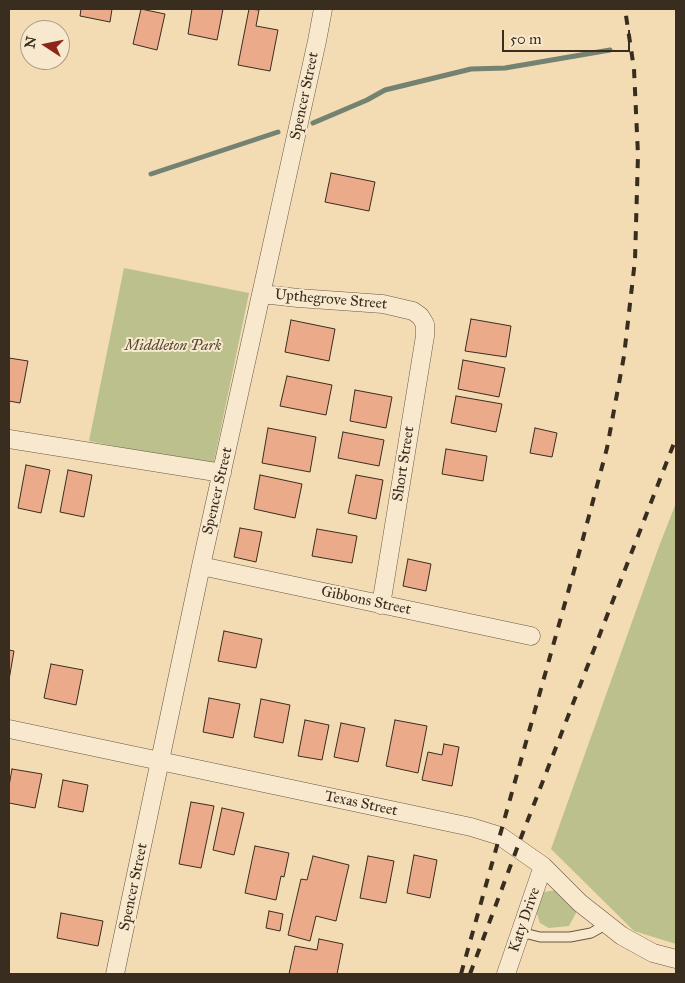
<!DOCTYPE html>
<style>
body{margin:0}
#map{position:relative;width:685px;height:983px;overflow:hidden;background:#f3dbb4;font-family:"IM FELL Great Primer",serif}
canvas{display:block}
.frame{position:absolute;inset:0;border:10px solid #392d1f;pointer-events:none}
.north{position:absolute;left:20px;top:20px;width:50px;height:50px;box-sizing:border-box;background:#f7e8ce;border:1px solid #ab9d88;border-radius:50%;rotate:281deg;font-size:14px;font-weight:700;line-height:20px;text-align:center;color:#392d1f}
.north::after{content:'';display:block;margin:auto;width:18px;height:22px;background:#8f2418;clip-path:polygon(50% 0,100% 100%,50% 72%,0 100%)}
.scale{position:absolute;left:502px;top:30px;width:128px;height:22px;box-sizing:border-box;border:2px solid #392d1f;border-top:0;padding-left:6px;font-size:15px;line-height:18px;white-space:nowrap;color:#392d1f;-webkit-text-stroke:4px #f7e8ce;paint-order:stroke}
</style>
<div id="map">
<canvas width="685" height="983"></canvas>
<div class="frame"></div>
<div class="north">N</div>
<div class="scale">50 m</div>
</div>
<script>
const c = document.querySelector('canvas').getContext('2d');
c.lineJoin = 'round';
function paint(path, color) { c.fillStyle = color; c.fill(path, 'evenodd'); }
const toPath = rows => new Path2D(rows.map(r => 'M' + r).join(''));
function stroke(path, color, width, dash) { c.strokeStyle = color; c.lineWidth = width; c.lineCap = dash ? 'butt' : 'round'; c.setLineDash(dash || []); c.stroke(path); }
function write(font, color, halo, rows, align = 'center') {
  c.font = font + ' "IM FELL Great Primer",serif'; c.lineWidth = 4; c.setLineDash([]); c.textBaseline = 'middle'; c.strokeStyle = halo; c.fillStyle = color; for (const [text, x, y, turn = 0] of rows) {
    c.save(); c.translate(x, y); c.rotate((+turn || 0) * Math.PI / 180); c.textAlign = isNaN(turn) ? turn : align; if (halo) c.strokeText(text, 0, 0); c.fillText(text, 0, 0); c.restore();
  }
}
paint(toPath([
 [124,268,249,293,213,466,89,441],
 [676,503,676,944,634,931,551,849,658,549],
 [556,890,563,899,577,911,569,926,549,928,540,923,536,911,544,892]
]), '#bbc08d');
stroke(toPath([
 [313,123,367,100,385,90,471,69,505,68,610,50],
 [151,174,278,132]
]), '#748272', 5);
const building = toPath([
 [81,9,112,9,110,22,80,16,81,9],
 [141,9,165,14,157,50,133,44,141,9],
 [192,9,223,9,217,40,188,34,192,9],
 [249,9,259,10,256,26,278,30,270,71,238,65,249,9],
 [331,173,375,182,369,211,325,202,331,173],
 [471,319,511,326,506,357,465,351,471,319],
 [291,320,335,329,329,361,285,352,291,320],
 [9,358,28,361,20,403,9,401,9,358],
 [463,360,505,368,499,397,458,389,463,360],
 [287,376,332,385,326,415,280,406,287,376],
 [355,390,392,397,386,428,350,421,355,390],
 [456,396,502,404,496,432,451,423,456,396],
 [268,428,316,437,310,472,262,463,268,428],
 [535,428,557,433,552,457,530,453,535,428],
 [343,432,384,440,379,466,338,458,343,432],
 [446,449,487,456,483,481,442,474,446,449],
 [26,465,50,470,41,513,18,508,26,465],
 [68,470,92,475,84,517,60,512,68,470],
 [260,475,302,484,295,518,254,509,260,475],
 [356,475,383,480,376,519,348,513,356,475],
 [240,528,262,532,256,562,234,557,240,528],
 [317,529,357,536,352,563,312,556,317,529],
 [408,559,431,564,426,591,403,586,408,559],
 [224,631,262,639,256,668,218,661,224,631],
 [9,650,14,651,9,680,9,650],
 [51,664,83,670,76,705,44,698,51,664],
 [209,698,240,704,233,738,203,732,209,698],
 [261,699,290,705,283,743,254,737,261,699],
 [305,720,329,725,322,760,298,756,305,720],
 [395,720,427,726,418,773,386,766,395,720],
 [341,723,365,728,358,762,334,757,341,723],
 [444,744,459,747,452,786,422,780,428,752,442,755,444,744],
 [12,769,42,774,35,808,9,803,9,786,12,769],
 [63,780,88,785,83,812,58,807,63,780],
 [191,802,214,806,201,868,179,864,191,802],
 [222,808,244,813,234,855,213,850,222,808],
 [255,846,289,853,284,877,281,876,276,900,245,893,255,846],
 [414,855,437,860,430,898,407,893,414,855],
 [313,856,349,865,336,921,316,916,310,941,288,935,301,879,307,880,313,856],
 [368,856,394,861,386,903,360,898,368,856],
 [269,911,283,914,280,931,266,928,269,911],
 [61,913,103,921,98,946,57,938,61,913],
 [319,939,343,944,337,974,289,974,295,946,317,950,319,939]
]);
paint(building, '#ebaa8a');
stroke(building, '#392d1f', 1);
const service = toPath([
 [520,932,540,937,570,937,591,933,607,924]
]);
const minor = toPath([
 [262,294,298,298,383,304,413,311,420,316,425,324,425,336,381,605],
 [9,439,222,473],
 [201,566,531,636],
 [9,729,471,827,500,836,543,866,580,903,622,936,653,953,676,959],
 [115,974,201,566,317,41,323,9],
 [506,974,543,866]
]);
stroke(service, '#685844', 11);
stroke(minor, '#685844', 19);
stroke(service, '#f7e8ce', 9);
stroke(minor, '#f7e8ce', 18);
stroke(toPath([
 [461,974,581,546,607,448,624,356,635,260,638,155,634,69,625,9],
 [470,974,522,835,676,438]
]), '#392d1f', 4, [9, 9]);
write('15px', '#392d1f', '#f7e8ce', [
 ["Spencer Street",305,96,-78],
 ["Upthegrove Street",331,300,5],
 ["Short Street",404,464,-81],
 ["Spencer Street",218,491,-77],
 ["Gibbons Street",366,601,12],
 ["Texas Street",361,804,12],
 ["Spencer Street",134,887,-78],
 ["Katy Drive",525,920,-71]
]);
write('italic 15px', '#534a35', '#f7e8ce', [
 ["Middleton Park",173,346]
]);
</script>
